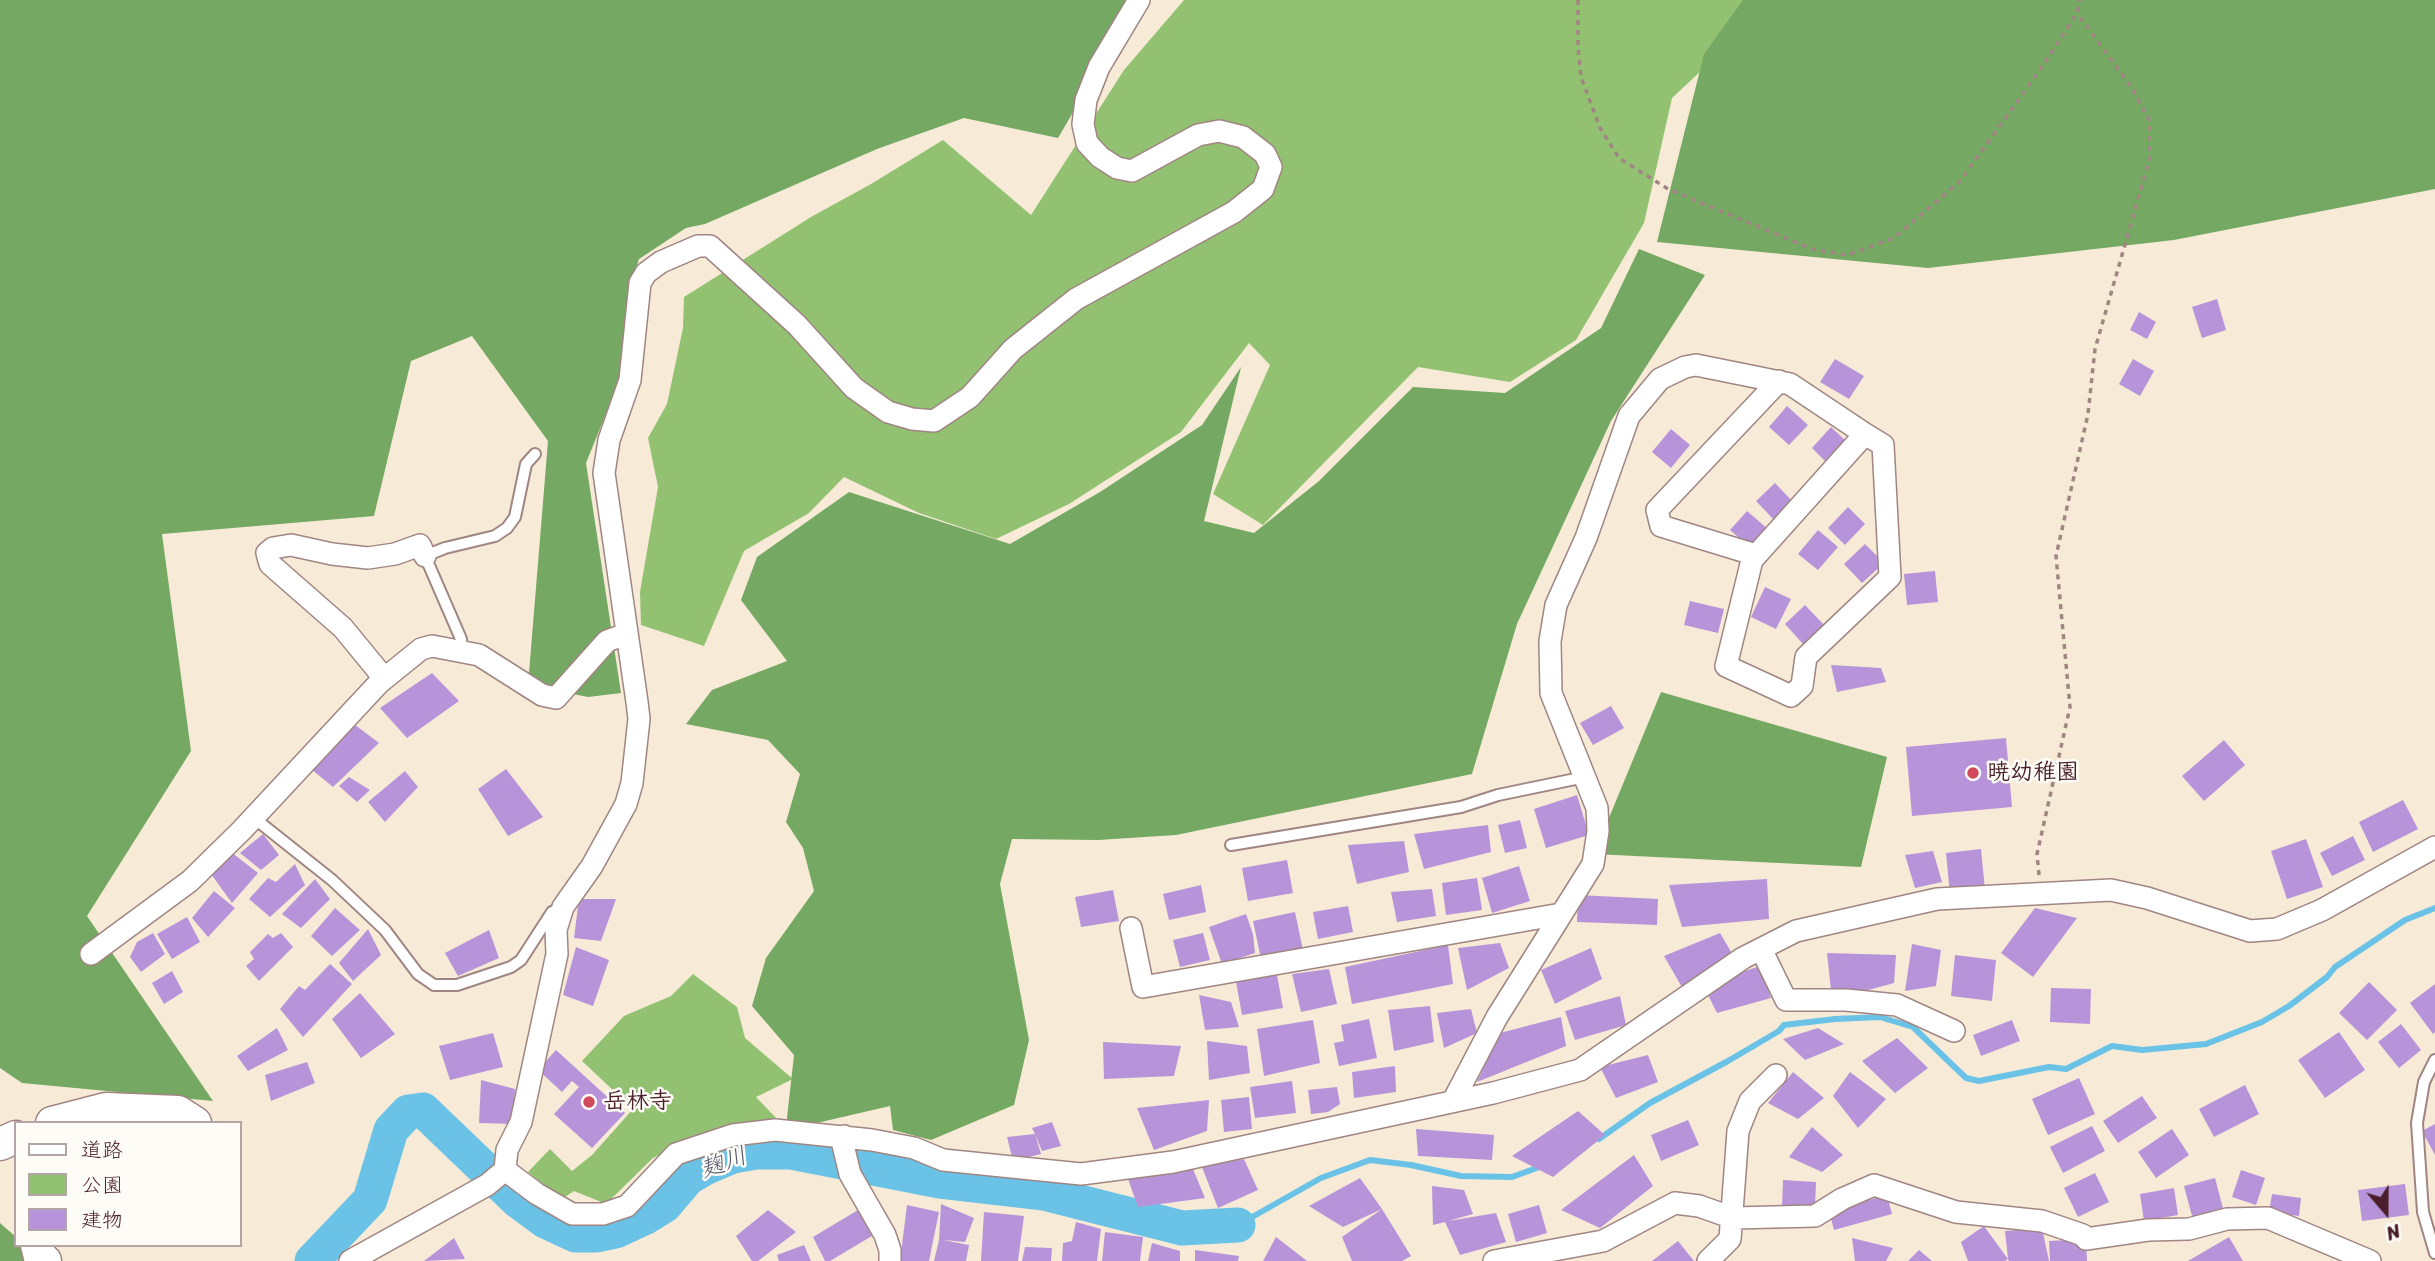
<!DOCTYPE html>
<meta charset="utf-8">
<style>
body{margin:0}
#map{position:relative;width:2435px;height:1261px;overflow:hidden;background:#f7ebd8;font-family:Sriracha,"Klee One",sans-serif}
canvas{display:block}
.legend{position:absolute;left:14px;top:1121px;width:228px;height:126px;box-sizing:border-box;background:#fdfcf7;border:2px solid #b5a4a5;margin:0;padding:9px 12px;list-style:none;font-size:21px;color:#4a1f2b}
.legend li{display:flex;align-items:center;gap:14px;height:35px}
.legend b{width:35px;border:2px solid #b5a4a5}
.north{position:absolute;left:2351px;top:1177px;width:70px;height:70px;-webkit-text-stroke:5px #fdfcf7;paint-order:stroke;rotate:160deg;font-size:19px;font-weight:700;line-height:28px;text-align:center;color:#4a1f2b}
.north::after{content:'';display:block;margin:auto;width:24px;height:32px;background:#4a1f2b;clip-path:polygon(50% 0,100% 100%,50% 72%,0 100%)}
</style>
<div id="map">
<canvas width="2435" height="1261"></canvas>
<ul class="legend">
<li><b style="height:9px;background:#fff"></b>道路</li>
<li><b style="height:19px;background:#92c271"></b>公園</li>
<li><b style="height:19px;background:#b794d9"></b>建物</li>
</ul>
<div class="north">N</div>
</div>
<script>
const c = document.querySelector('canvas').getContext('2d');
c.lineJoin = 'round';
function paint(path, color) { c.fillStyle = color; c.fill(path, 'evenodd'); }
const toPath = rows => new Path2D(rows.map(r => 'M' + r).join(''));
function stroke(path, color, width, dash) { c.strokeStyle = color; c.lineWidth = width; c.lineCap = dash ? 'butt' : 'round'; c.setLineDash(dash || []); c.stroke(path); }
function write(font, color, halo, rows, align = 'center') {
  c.font = font + ' Sriracha,"Klee One",sans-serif'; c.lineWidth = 5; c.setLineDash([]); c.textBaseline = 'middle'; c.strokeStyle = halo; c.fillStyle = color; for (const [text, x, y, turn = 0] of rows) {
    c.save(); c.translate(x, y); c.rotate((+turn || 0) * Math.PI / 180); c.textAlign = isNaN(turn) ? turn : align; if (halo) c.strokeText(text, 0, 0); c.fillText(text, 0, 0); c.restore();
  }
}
paint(toPath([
 [1184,0,1766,0,1748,27,1672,98,1644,223,1576,340,1510,382,1418,367,1263,525,1213,494,1270,365,1249,343,1181,432,1069,504,996,539,919,513,844,477,809,513,744,551,704,646,641,625,640,592,658,487,648,438,667,404,683,328,684,297,811,217,871,184,943,140,1031,215,1124,70],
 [693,974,737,1007,745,1038,793,1079,756,1097,776,1118,700,1135,653,1158,606,1204,574,1191,562,1199,528,1172,550,1149,572,1171,592,1155,633,1109,582,1061,624,1016,671,996]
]), '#92c271');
paint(toPath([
 [0,0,1144,0,1113,44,1058,138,964,118,877,149,705,224,686,228,639,259,631,283,620,379,586,463,621,693,588,697,528,685,548,441,472,336,411,361,374,516,162,534,191,751,87,916,213,1101,22,1083,0,1068],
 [1743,0,2435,0,2435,189,2174,240,1928,268,1657,242,1704,54],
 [1639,249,1705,275,1611,421,1517,624,1472,774,1176,835,1098,840,1012,839,1000,884,1029,1040,1014,1105,931,1140,893,1130,890,1106,808,1125,786,1127,794,1055,752,1006,766,958,814,891,803,848,786,822,800,774,768,740,686,724,712,690,787,661,741,600,757,557,849,492,1010,544,1100,492,1202,425,1241,367,1204,521,1254,533,1319,481,1413,387,1505,393,1601,328],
 [1661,692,1887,757,1861,867,1594,854],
 [0,1223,16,1237,16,1245,25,1245,42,1261,0,1261]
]), '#75a863');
stroke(toPath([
 [1599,1139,1650,1103,1728,1061,1779,1031,1784,1025,1835,1019,1880,1017,1913,1027,1966,1078,1979,1081,2049,1067,2066,1069,2112,1046,2142,1050,2206,1044,2262,1022,2289,1006,2327,977,2335,967,2405,920,2435,908],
 [1238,1225,1321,1178,1370,1160,1411,1165,1461,1176,1512,1177,1542,1166]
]), '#6ac3e7', 6);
stroke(toPath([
 [312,1261,370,1200,391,1130,408,1112,423,1110,518,1201,545,1221,575,1235,597,1235,616,1231,644,1218,665,1205,688,1178,705,1168,733,1156,756,1152,791,1152,940,1181,1044,1193,1182,1228,1238,1225]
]), '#6ac3e7', 35);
paint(toPath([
 [2217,299,2226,330,2202,338,2192,307],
 [2139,312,2156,322,2147,339,2130,330],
 [1835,359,1864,376,1849,399,1820,382],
 [2133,359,2154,371,2140,396,2119,384],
 [1787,406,1808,425,1789,445,1769,427],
 [1831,427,1848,443,1828,464,1812,448],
 [1671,429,1690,445,1671,468,1652,452],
 [1775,483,1793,502,1774,520,1756,501],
 [1848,507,1865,524,1845,545,1828,528],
 [1747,511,1769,530,1752,549,1730,530],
 [1818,530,1838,547,1818,570,1798,554],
 [1865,544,1884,563,1862,583,1844,564],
 [1935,571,1938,602,1907,605,1904,574],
 [1765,587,1791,599,1776,629,1751,617],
 [1690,601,1724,609,1718,633,1684,625],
 [1805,605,1824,625,1803,644,1785,624],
 [1831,665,1881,668,1886,682,1837,692],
 [432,673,459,701,407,738,380,708],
 [1611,706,1624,728,1593,745,1580,723],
 [350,721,379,743,333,787,311,769],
 [2006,738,2012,807,1912,816,1906,747],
 [2224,740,2245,765,2204,801,2182,776],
 [506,769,543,817,508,836,478,789],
 [405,771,418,787,385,822,368,802],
 [349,777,370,790,357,802,339,786],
 [1577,795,1589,835,1546,848,1534,809],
 [2403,800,2418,829,2373,852,2359,822],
 [1520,820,1527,848,1505,853,1498,825],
 [1488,825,1491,852,1424,869,1414,834],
 [263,834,279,855,261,870,240,853],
 [2353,836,2365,860,2332,876,2320,853],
 [2306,839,2323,887,2287,899,2271,851],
 [1404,841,1409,872,1357,884,1348,845],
 [1981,849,1985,890,1950,894,1946,853],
 [1933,851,1942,882,1915,888,1905,855],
 [231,852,258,873,232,903,211,874],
 [1287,860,1293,893,1248,901,1242,868],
 [295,864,305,885,270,917,249,899,268,878,276,882],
 [1519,866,1530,901,1492,913,1482,878],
 [1477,878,1482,910,1446,915,1442,883],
 [315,879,330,899,301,928,282,914],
 [1767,879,1769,919,1682,927,1669,885],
 [1201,885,1206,912,1169,920,1163,894],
 [1432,889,1436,916,1397,922,1391,892],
 [1113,890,1119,921,1081,927,1075,897],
 [214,891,235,908,208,937,192,918],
 [1578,895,1658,899,1657,925,1577,922],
 [579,899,616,899,601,941,574,938],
 [1348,906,1353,932,1318,939,1313,912],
 [335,908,360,930,332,956,311,936],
 [2035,908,2077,918,2033,977,2001,953],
 [1295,912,1303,950,1261,959,1253,921],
 [1246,914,1253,934,1255,953,1222,964,1209,927],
 [187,917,200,942,172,959,157,934],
 [368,929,381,955,353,981,339,963],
 [489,930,499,958,458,976,445,953],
 [153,933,165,954,141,972,130,957,137,942],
 [281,933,293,947,259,981,246,966,254,959,250,952,268,934,273,938],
 [1203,933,1210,960,1180,967,1173,940],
 [1720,933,1737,962,1683,989,1664,956],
 [1500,943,1509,968,1467,990,1458,948],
 [1912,944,1941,950,1936,986,1905,991],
 [1448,945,1453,984,1352,1004,1345,967],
 [576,947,609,960,593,1006,563,995],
 [1591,948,1602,979,1555,1004,1541,970],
 [1827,953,1896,955,1894,983,1832,1000],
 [1955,955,1996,960,1992,1001,1951,996],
 [330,964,352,984,303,1037,280,1009,299,986,305,990],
 [1760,966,1771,998,1717,1013,1703,985],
 [1329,969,1337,1004,1301,1012,1292,974],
 [172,971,183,992,164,1004,152,983],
 [1277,975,1283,1008,1242,1015,1236,982],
 [2369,982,2397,1010,2367,1040,2339,1013],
 [2435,984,2435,1032,2433,1034,2410,1003],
 [2051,988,2091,989,2090,1024,2050,1022],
 [360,993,395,1034,361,1058,332,1019],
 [1199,995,1231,1002,1239,1027,1205,1030],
 [1620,996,1626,1025,1575,1040,1565,1011],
 [1430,1006,1434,1042,1394,1051,1388,1010],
 [1471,1009,1477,1033,1444,1048,1437,1013],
 [1561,1017,1566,1046,1477,1082,1500,1033],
 [1369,1019,1377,1058,1339,1066,1334,1043,1344,1041,1341,1025],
 [1313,1020,1320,1063,1264,1076,1257,1029],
 [2012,1020,2020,1041,1981,1056,1973,1035],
 [2401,1024,2421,1050,2399,1068,2378,1042],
 [277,1028,288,1050,248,1071,237,1056],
 [1818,1028,1844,1044,1805,1060,1783,1039],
 [2339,1032,2365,1070,2325,1098,2298,1060],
 [493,1033,503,1067,450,1080,439,1046],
 [1897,1038,1928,1068,1895,1093,1862,1061],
 [1207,1041,1247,1046,1250,1073,1209,1080],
 [1103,1042,1181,1046,1174,1076,1104,1079],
 [556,1050,625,1113,592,1148,554,1114,579,1087,572,1081,562,1092,538,1070],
 [1648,1055,1658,1082,1616,1098,1600,1067],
 [307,1062,315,1083,271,1101,265,1075],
 [1395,1066,1396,1092,1354,1098,1352,1072],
 [1793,1072,1824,1098,1798,1119,1768,1103],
 [1850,1072,1886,1099,1858,1128,1833,1096],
 [2079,1078,2095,1114,2048,1135,2032,1099],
 [481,1080,515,1089,513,1124,479,1123],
 [1292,1081,1296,1113,1255,1118,1250,1087],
 [2245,1085,2259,1114,2214,1137,2199,1109],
 [1337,1087,1340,1104,1328,1112,1311,1114,1308,1090],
 [2142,1096,2157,1118,2118,1143,2103,1121],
 [1249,1097,1252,1129,1224,1132,1221,1100],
 [1209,1100,1207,1131,1154,1150,1137,1108],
 [1578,1111,1605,1135,1553,1177,1512,1156],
 [1688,1120,1699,1145,1661,1161,1651,1135],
 [1052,1122,1061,1146,1042,1151,1035,1134,1041,1154,1013,1161,1007,1137,1035,1134,1032,1128],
 [2435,1124,2435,1155,2422,1131],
 [2092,1126,2105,1151,2063,1173,2050,1147],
 [1812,1127,1843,1155,1822,1172,1789,1157],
 [1416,1129,1494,1135,1492,1160,1418,1156],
 [2172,1129,2189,1155,2156,1178,2138,1152],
 [1634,1155,1653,1186,1600,1228,1561,1210],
 [1244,1159,1258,1190,1218,1208,1202,1167],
 [1193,1169,1205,1198,1138,1207,1128,1179],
 [2241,1170,2265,1178,2256,1205,2232,1197],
 [2095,1173,2109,1202,2078,1217,2064,1188],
 [1360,1178,1382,1209,1411,1256,1402,1261,1352,1261,1342,1237,1382,1209,1343,1227,1309,1206],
 [2215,1178,2224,1212,2193,1220,2184,1186],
 [1783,1180,1816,1182,1815,1207,1782,1206],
 [2405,1184,2409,1215,2362,1221,2358,1190],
 [1432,1186,1464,1190,1473,1214,1448,1221,1496,1213,1506,1242,1460,1255,1445,1222,1433,1225],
 [2174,1188,2178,1215,2144,1221,2140,1194],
 [2272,1194,2301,1198,2299,1216,2269,1212],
 [1887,1195,1892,1214,1834,1230,1829,1211],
 [941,1204,974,1218,965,1242,943,1240,969,1245,966,1261,934,1261,939,1240],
 [907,1205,939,1212,929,1261,900,1261],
 [1539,1205,1547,1233,1516,1242,1508,1214],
 [768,1210,796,1232,758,1261,752,1261,736,1236],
 [858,1210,872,1236,830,1261,825,1261,813,1237],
 [984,1212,1024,1216,1018,1261,981,1261],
 [1076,1222,1101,1229,1097,1261,1062,1261,1063,1243,1072,1241],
 [1984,1226,2008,1259,2005,1231,2042,1228,2049,1261,2009,1261,2008,1259,2005,1261,1968,1261,1961,1242],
 [1105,1232,1143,1237,1140,1261,1102,1261],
 [1276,1237,1307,1261,1263,1261],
 [2229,1237,2243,1261,2188,1261],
 [454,1238,465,1259,424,1261],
 [1852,1238,1893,1248,1886,1261,1855,1261],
 [2086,1239,2087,1261,2050,1261,2049,1241],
 [1678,1241,1694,1261,1652,1261],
 [1152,1243,1180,1251,1180,1261,1148,1261],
 [804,1245,811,1261,779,1261,777,1255],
 [1025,1247,1052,1248,1051,1261,1022,1261],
 [1195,1250,1239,1256,1238,1261,1195,1261],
 [1919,1250,1932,1261,1908,1261]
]), '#b794d9');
const lane = toPath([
 [462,651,461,639,425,556,445,548,495,536,507,528,515,517,526,464,535,454],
 [254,818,332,880,385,930,418,974,434,985,457,985,511,967,521,960,552,912,561,908],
 [1231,845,1461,807,1498,795,1585,777],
 [2435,1060,2424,1082,2417,1123,2423,1212,2435,1253]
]);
const street = toPath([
 [1756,555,1661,526,1657,510,1779,381],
 [384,678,343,628,270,564,267,553,273,548,291,545,332,554,368,558,395,554,420,545,425,556],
 [1131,928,1143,987,1561,914],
 [1761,949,1786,1000,1846,1000,1897,1005,1954,1031],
 [91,954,190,881,242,830,379,683,421,649,432,646,479,655,542,695,556,698,607,641,626,634],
 [1453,1101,1497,1017,1593,864,1598,831,1597,808,1551,693,1550,641,1556,605,1586,538,1629,416,1660,379,1685,367,1696,365,1790,384,1865,434,1883,445,1890,577,1806,657,1802,686,1791,696,1726,666,1752,560,1865,434],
 [844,1136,843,1145,850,1174,885,1235,890,1250,890,1261],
 [505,1170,507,1150,521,1122,557,954,556,930,563,907,592,866,626,804,632,783,639,719,637,702,604,473,609,440,630,380,640,283,646,273,661,262,698,246,710,246,797,325,854,388,888,412,912,419,934,421,970,397,1013,349,1076,299,1234,212,1263,189,1271,167,1265,154,1243,137,1219,131,1198,135,1132,171,1117,168,1100,157,1087,143,1083,124,1086,100,1099,67,1139,0],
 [505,1170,537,1194,572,1214,603,1214,627,1206,676,1154,733,1135,775,1130,872,1140,914,1148,943,1160,1081,1174,1173,1162,1493,1093,1580,1070,1743,958,1796,931,1937,899,2111,890,2147,898,2250,931,2277,929,2322,910,2435,847],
 [350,1261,487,1185,505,1170],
 [1494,1261,1603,1241,1675,1203,1699,1206,1733,1218,1815,1216,1842,1199,1874,1185,1956,1212,2042,1221,2083,1235,2086,1239,2148,1230,2189,1229,2227,1219,2268,1218,2370,1261],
 [1708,1261,1730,1239,1738,1131,1750,1101,1776,1075]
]);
const secondary = toPath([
 [52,1123,106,1109,178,1112,195,1123],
 [0,1144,16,1137],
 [37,1245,40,1257,45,1261]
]);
stroke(lane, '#a08582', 14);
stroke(street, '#a08582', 24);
stroke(secondary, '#a08582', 35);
stroke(toPath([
 [1578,0,1578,48,1581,77,1600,128,1619,158,1668,189,1812,249,1847,255,1894,238,1960,181,2040,70,2077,13,2080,0],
 [2039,875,2037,854,2070,707,2056,556,2088,414,2095,349,2149,161,2149,120,2132,88,2077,13]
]), '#a08582', 3.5, [5, 5]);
stroke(lane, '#fff', 10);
stroke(street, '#fff', 21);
stroke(secondary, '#fff', 32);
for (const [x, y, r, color] of [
 [1973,773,7,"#d1495b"],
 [589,1102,7,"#d1495b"]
]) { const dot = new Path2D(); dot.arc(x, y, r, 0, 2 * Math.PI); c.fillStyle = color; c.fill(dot); stroke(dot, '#fdfcf7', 2.5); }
write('bold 23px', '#4a1f2b', '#fdfcf7', [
 ["暁幼稚園",1987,773],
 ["岳林寺",603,1102]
], 'left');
write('italic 24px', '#55586d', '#fdfcf7', [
 ["麹川",724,1164,-20]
]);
</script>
